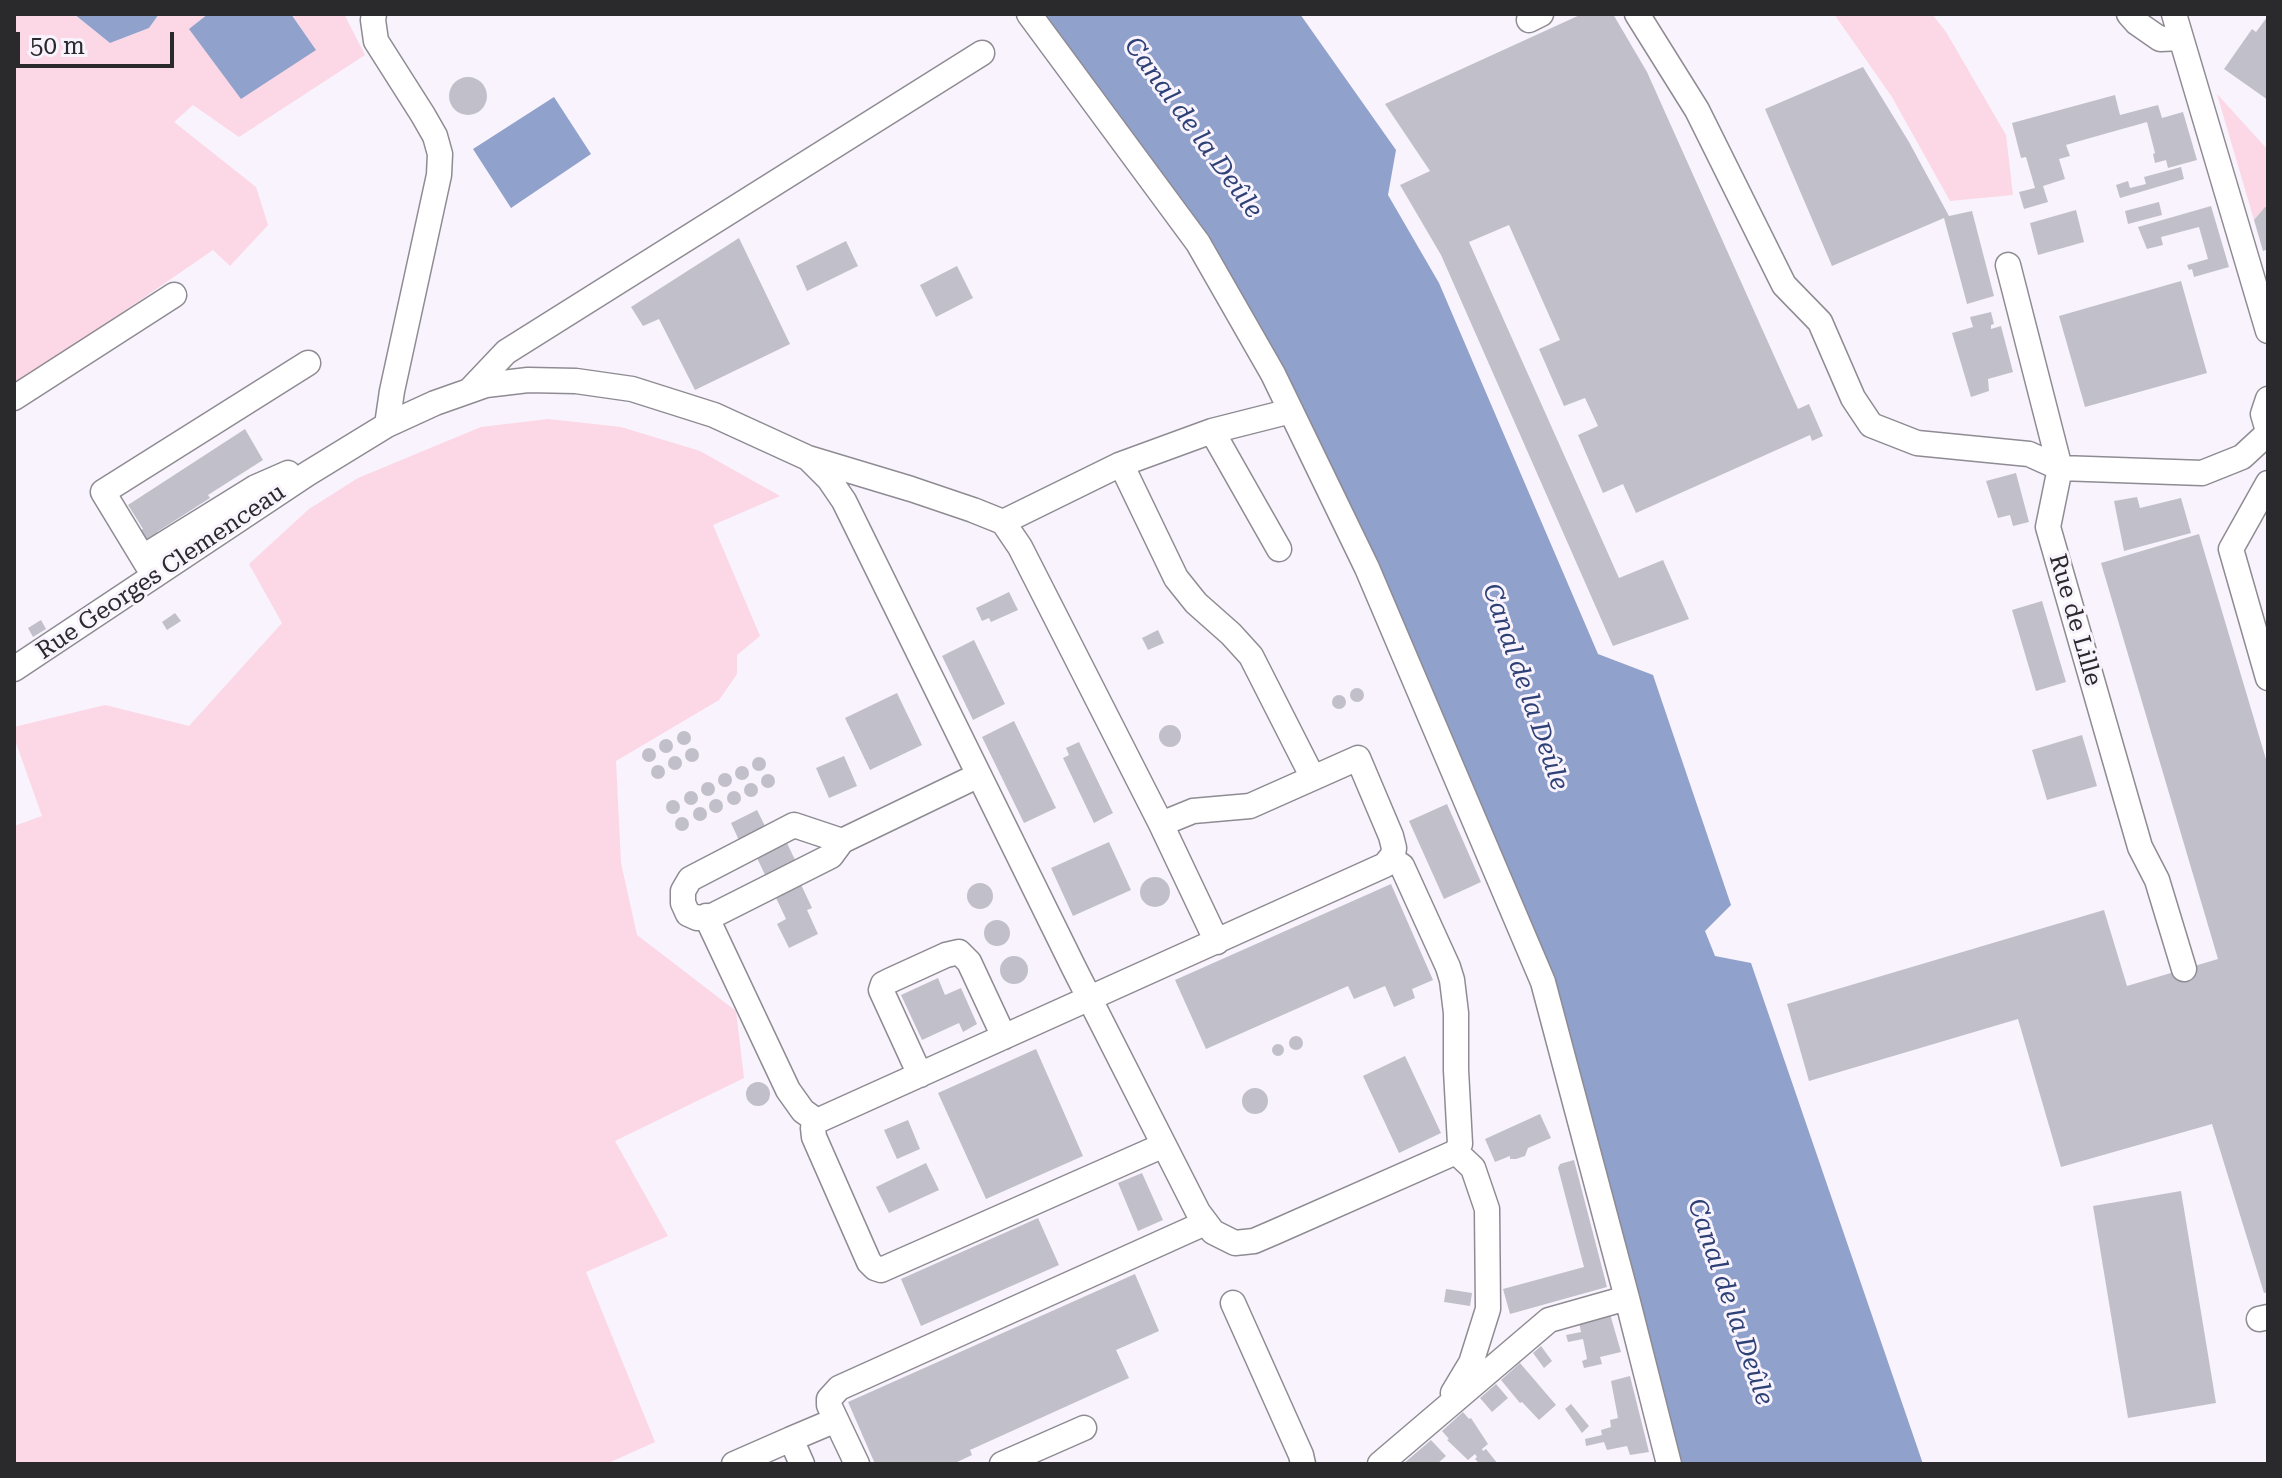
<!DOCTYPE html>
<meta charset="utf-8">
<style>
body{margin:0}
#map{position:relative;width:2282px;height:1478px;overflow:hidden;background:#f8f3fc;font-family:"Roboto Serif",serif}
canvas{display:block}
.frame{position:absolute;inset:0;border:16px solid #2a292c;pointer-events:none}
.scale{position:absolute;left:16px;top:32px;width:158px;height:36px;box-sizing:border-box;border:4px solid #2a292c;border-top:0;padding-left:10px;font-size:24px;line-height:28px;white-space:nowrap;color:#2a292c;-webkit-text-stroke:6px #f8f3fc;paint-order:stroke}
</style>
<div id="map">
<canvas width="2282" height="1478"></canvas>
<div class="frame"></div>
<div class="scale">50 m</div>
</div>
<script>
const c = document.querySelector('canvas').getContext('2d');
c.lineJoin = 'round';
function paint(path, color) { c.fillStyle = color; c.fill(path, 'evenodd'); }
const toPath = rows => new Path2D(rows.map(r => 'M' + r).join(''));
function stroke(path, color, width, dash) { c.strokeStyle = color; c.lineWidth = width; c.lineCap = dash ? 'butt' : 'round'; c.setLineDash(dash || []); c.stroke(path); }
function write(font, color, halo, rows, align = 'center') {
  c.font = font + ' "Roboto Serif",serif'; c.lineWidth = 6; c.setLineDash([]); c.textBaseline = 'middle'; c.strokeStyle = halo; c.fillStyle = color; for (const [text, x, y, turn = 0] of rows) {
    c.save(); c.translate(x, y); c.rotate((+turn || 0) * Math.PI / 180); c.textAlign = isNaN(turn) ? turn : align; if (halo) c.strokeText(text, 0, 0); c.fillText(text, 0, 0); c.restore();
  }
}
paint(toPath([
 [14,14,74,14,110,43,149,28,159,14,208,14,190,29,316,50,291,14,344,14,365,55,239,137,193,105,174,122,256,187,268,225,230,266,213,250,14,387],
 [1834,14,1932,14,1946,32,2006,135,2013,195,1950,201,1892,97],
 [2217,94,2268,150,2268,208,2265,208,2254,220],
 [548,419,621,427,700,451,780,496,713,525,760,636,737,655,737,674,719,700,616,761,621,863,637,935,736,1011,744,1078,615,1141,668,1236,586,1272,655,1442,606,1464,14,1464,14,826,42,816,14,737,14,727,105,705,189,726,282,623,249,564,309,509,358,478,481,427]
]), '#fcd7e5');
paint(toPath([
 [74,14,159,14,149,28,110,43],
 [208,14,291,14,316,50,241,99,189,29],
 [1040,14,1300,14,1396,150,1388,195,1439,283,1598,654,1653,675,1731,905,1705,931,1715,956,1751,963,1923,1464,1682,1464,1551,976,1282,369],
 [554,97,591,154,511,208,473,149]
]), '#90a1cb');
paint(toPath([
 [1582,14,1613,14,1647,72,1798,409,1809,404,1823,436,1812,441,1810,435,1636,513,1623,484,1603,493,1578,435,1598,426,1585,398,1564,406,1539,349,1560,340,1509,225,1469,242,1619,578,1663,560,1689,619,1613,646,1441,255,1400,185,1430,171,1385,104],
 [2268,16,2268,100,2224,69,2252,29,2256,32],
 [1863,67,1909,142,1949,216,1972,211,1994,296,1967,304,1944,218,1832,266,1765,109],
 '449 96a19 19 0 1 1 38 0a19 19 0 1 1-38 0Z',
 [2115,95,2120,115,2158,105,2162,118,2183,112,2197,160,2168,168,2166,160,2155,163,2153,154,2155,153,2147,122,2083,140,2066,145,2070,156,2059,159,2065,179,2043,186,2048,202,2024,209,2019,192,2035,188,2026,157,2021,158,2012,123],
 [2181,167,2184,179,2120,198,2116,185,2128,181,2130,188,2146,184,2144,177],
 [2159,202,2162,215,2128,224,2125,211],
 [2211,206,2229,267,2194,277,2192,269,2189,270,2187,265,2208,259,2199,227,2161,237,2163,245,2147,249,2138,227],
 [2265,207,2268,208,2268,249,2263,251,2254,220],
 [2076,210,2084,242,2038,255,2030,223],
 [739,238,790,344,695,390,659,319,643,326,631,307],
 [846,241,858,266,807,291,796,266],
 [957,266,973,298,936,317,920,285],
 [2181,281,2207,373,2085,407,2059,316],
 [1991,312,1994,324,1991,325,1991,329,2001,326,2013,372,1988,379,1989,391,1971,397,1952,333,1973,327,1970,317],
 [245,429,263,460,208,495,210,498,157,532,161,536,147,545,139,531,143,529,128,505],
 [2016,473,2029,522,2013,526,2010,515,1998,518,1986,481],
 [2137,497,2140,508,2181,498,2191,533,2124,551,2114,501],
 [2199,534,2268,766,2268,1292,2264,1293,2212,1124,2061,1167,2018,1019,1809,1081,1787,1004,2104,910,2127,986,2218,959,2101,563],
 [1009,592,1018,610,991,622,989,618,982,621,976,608],
 [2042,601,2066,682,2036,691,2012,610],
 [175,613,181,621,167,630,162,622],
 [41,620,46,629,33,637,28,628],
 [1158,630,1164,643,1148,650,1142,638],
 [974,640,1005,704,973,720,942,656],
 '1350 695a7 7 0 1 1 14 0a7 7 0 1 1-14 0Z',
 [897,693,922,745,870,770,845,718],
 '1332 702a7 7 0 1 1 14 0a7 7 0 1 1-14 0Z',
 [1014,721,1056,808,1024,823,982,737],
 '1159 736a11 11 0 1 1 22 0a11 11 0 1 1-22 0Z',
 '677 738a7 7 0 1 1 14 0a7 7 0 1 1-14 0Z',
 [2082,735,2097,786,2047,800,2032,750],
 '659 746a7 7 0 1 1 14 0a7 7 0 1 1-14 0Z',
 [1079,742,1113,813,1094,823,1063,758,1069,755,1066,748],
 '685 755a7 7 0 1 1 14 0a7 7 0 1 1-14 0Z',
 '642 755a7 7 0 1 1 14 0a7 7 0 1 1-14 0Z',
 '668 763a7 7 0 1 1 14 0a7 7 0 1 1-14 0Z',
 [844,756,857,786,829,798,816,768],
 '752 764a7 7 0 1 1 14 0a7 7 0 1 1-14 0Z',
 '651 772a7 7 0 1 1 14 0a7 7 0 1 1-14 0Z',
 '735 773a7 7 0 1 1 14 0a7 7 0 1 1-14 0Z',
 '718 780a7 7 0 1 1 14 0a7 7 0 1 1-14 0Z',
 '761 781a7 7 0 1 1 14 0a7 7 0 1 1-14 0Z',
 '701 789a7 7 0 1 1 14 0a7 7 0 1 1-14 0Z',
 '744 790a7 7 0 1 1 14 0a7 7 0 1 1-14 0Z',
 '684 798a7 7 0 1 1 14 0a7 7 0 1 1-14 0Z',
 '727 798a7 7 0 1 1 14 0a7 7 0 1 1-14 0Z',
 '709 806a7 7 0 1 1 14 0a7 7 0 1 1-14 0Z',
 '666 807a7 7 0 1 1 14 0a7 7 0 1 1-14 0Z',
 [1447,804,1481,882,1444,899,1409,821],
 '693 814a7 7 0 1 1 14 0a7 7 0 1 1-14 0Z',
 [757,810,772,840,783,835,802,874,797,876,812,908,807,910,818,934,789,948,777,924,786,919,757,858,749,862,731,823],
 '675 824a7 7 0 1 1 14 0a7 7 0 1 1-14 0Z',
 [1109,842,1131,890,1073,916,1051,868],
 '1140 892a15 15 0 1 1 30 0a15 15 0 1 1-30 0Z',
 '967 896a13 13 0 1 1 26 0a13 13 0 1 1-26 0Z',
 [1391,884,1433,980,1412,989,1415,998,1394,1007,1385,986,1354,999,1348,986,1206,1049,1175,980],
 '984 933a13 13 0 1 1 26 0a13 13 0 1 1-26 0Z',
 '1000 970a14 14 0 1 1 28 0a14 14 0 1 1-28 0Z',
 [938,978,945,995,961,988,977,1024,963,1032,959,1023,922,1040,901,995],
 '1289 1043a7 7 0 1 1 14 0a7 7 0 1 1-14 0Z',
 '1272 1050a6 6 0 1 1 12 0a6 6 0 1 1-12 0Z',
 [1036,1049,1083,1156,986,1199,938,1093],
 [1405,1056,1441,1133,1399,1153,1363,1076],
 '746 1094a12 12 0 1 1 24 0a12 12 0 1 1-24 0Z',
 '1242 1101a13 13 0 1 1 26 0a13 13 0 1 1-26 0Z',
 [1540,1114,1551,1138,1528,1148,1525,1156,1516,1159,1510,1159,1510,1156,1495,1162,1485,1139],
 [908,1120,920,1149,897,1159,884,1130],
 [1574,1160,1607,1287,1510,1314,1503,1289,1584,1267,1558,1168,1560,1164],
 [926,1163,939,1190,889,1213,876,1187],
 [1142,1173,1163,1220,1138,1231,1118,1183],
 [2181,1191,2216,1403,2128,1418,2093,1206],
 [1038,1218,1059,1265,921,1326,901,1279],
 [1135,1274,1159,1331,1116,1350,1129,1378,970,1450,972,1455,953,1464,875,1464,848,1402],
 [1446,1289,1472,1293,1470,1306,1444,1302],
 [1610,1314,1621,1352,1600,1357,1602,1364,1584,1368,1582,1361,1587,1359,1583,1339,1568,1342,1566,1335,1581,1332,1579,1322],
 [1541,1346,1552,1361,1544,1368,1533,1353],
 [1520,1363,1556,1405,1539,1420,1522,1402,1520,1403,1501,1380],
 [1630,1376,1649,1452,1630,1455,1627,1446,1607,1450,1604,1442,1586,1446,1585,1439,1602,1435,1601,1430,1611,1427,1610,1420,1618,1418,1611,1381],
 [1496,1384,1508,1398,1492,1412,1480,1398],
 [1571,1404,1589,1426,1582,1433,1565,1409],
 [1463,1412,1469,1419,1471,1418,1488,1444,1482,1449,1483,1451,1486,1449,1498,1464,1480,1464,1475,1459,1477,1457,1475,1454,1468,1460,1447,1440,1449,1439,1442,1431],
 [1431,1440,1446,1456,1437,1464,1403,1464]
]), '#c1c0ca');
const minor = toPath([
 [374,14,373,20,376,41,423,115,435,136,440,154,439,175,392,391,387,425],
 [1029,14,1198,243,1273,374,1367,568,1543,982,1627,1298,1669,1464],
 [1637,14,1697,110,1784,285,1820,322,1853,398,1871,425,1917,443,2029,454,2060,468,2202,473,2242,457,2268,433],
 [2129,14,2137,23,2160,39,2181,38],
 [2174,14,2268,331],
 [1529,20,1541,14],
 [2008,265,2060,468,2048,527,2140,847,2157,880,2184,969],
 [470,390,506,352,982,53],
 [14,398,174,295],
 [2268,399,2263,414,2268,431],
 [1212,431,1279,549],
 [810,460,829,479,844,501,1074,968,1198,1212,1213,1232,1235,1243,1254,1241,1275,1232,1456,1152,1460,1144,1456,1070,1456,1013,1452,980,1448,967,1402,866,1391,859],
 [1124,470,1176,578,1196,603,1231,634,1251,656,1313,778,1358,758,1391,836,1394,848,1393,855,1385,865,817,1121,813,1128,814,1137,869,1262,875,1268,881,1270,1164,1145],
 [2268,483,2231,549,2268,678],
 [1003,522,1119,465,1212,431,1291,411],
 [143,557,256,487,288,473],
 [154,576,103,492,308,363],
 [14,669,307,474,387,425,435,403,486,385,528,380,576,381,632,389,714,415,808,458,911,489,973,510,1003,522,1020,547,1161,824,1217,942],
 [1161,824,1193,811,1250,806,1313,778],
 [842,841,831,856,712,916,697,918,688,914,683,903,683,891,690,879,794,825,842,841,979,775],
 [706,916,788,1090,803,1111,817,1121],
 [920,1075,881,990,883,984,889,981,946,955,959,952,969,962,1004,1037],
 [1233,1303,1301,1455,1303,1464],
 [2259,1319,2268,1317],
 [1453,1393,1471,1363,1488,1309,1487,1209,1473,1168,1456,1152],
 [791,1439,836,1420],
 [734,1464,791,1439,802,1464],
 [857,1464,829,1405,829,1399,839,1388,1205,1223],
 [1002,1464,1084,1428],
 [1380,1464,1549,1320,1627,1298]
]);
stroke(minor, '#8f8b93', 27);
stroke(minor, '#fff', 24);
write('24px', '#2a292c', '#f8f3fc', [
 ["Rue Georges Clemenceau",161,572,-34],
 ["Rue de Lille",2075,620,74]
]);
write('italic 26px', '#2e4176', '#f8f3fc', [
 ["Canal de la Deûle",1193,128,54],
 ["Canal de la Deûle",1525,687,71],
 ["Canal de la Deûle",1730,1302,71]
]);
</script>
